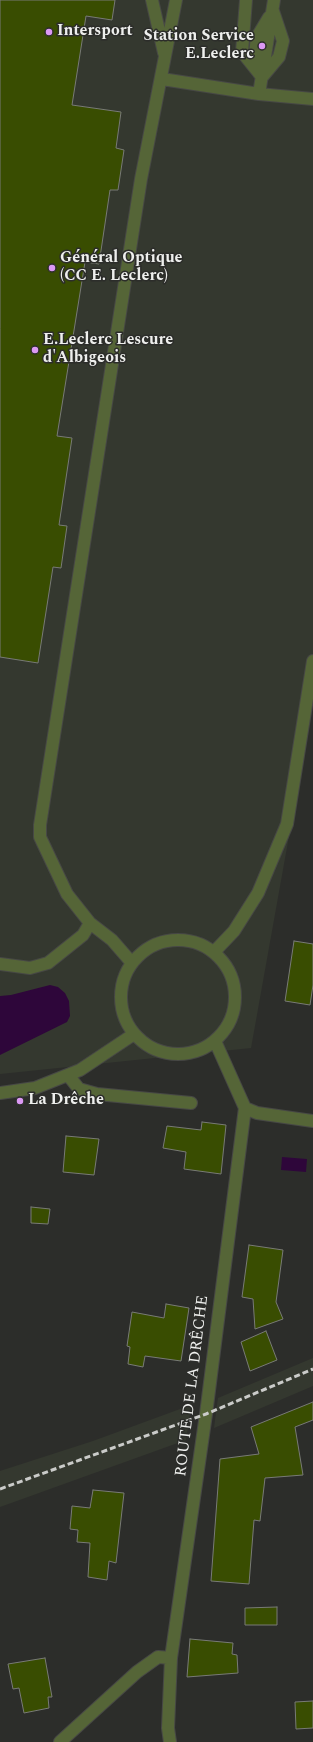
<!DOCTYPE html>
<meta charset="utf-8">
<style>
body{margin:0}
canvas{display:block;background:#2c2d2a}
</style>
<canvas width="313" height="1742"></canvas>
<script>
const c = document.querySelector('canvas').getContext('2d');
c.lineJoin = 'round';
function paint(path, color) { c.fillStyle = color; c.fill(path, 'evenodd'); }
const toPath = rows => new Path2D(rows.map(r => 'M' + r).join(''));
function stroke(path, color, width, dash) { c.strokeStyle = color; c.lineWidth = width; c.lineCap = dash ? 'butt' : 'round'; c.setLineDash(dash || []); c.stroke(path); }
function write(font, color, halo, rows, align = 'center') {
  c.font = font + ' Spectral,serif'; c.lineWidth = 3; c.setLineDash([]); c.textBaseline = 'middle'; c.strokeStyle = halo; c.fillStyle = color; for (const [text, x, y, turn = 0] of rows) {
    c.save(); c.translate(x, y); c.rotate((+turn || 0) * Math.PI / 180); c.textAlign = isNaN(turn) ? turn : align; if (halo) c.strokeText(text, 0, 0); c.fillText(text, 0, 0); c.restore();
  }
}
paint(toPath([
 [0,0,313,0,313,702,251,1048,0,1074],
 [313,1358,313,1386,214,1428,218,1398],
 [191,1405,186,1440,0,1507,0,1471,93,1441]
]), '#34382f');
paint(toPath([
 [50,985,58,987,65,993,69,1001,70,1016,67,1022,0,1055,0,996,11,995],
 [282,1157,307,1159,306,1172,281,1170]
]), '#2e063a');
const building = toPath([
 [0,0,115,0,112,20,86,16,72,105,121,112,116,148,124,150,118,190,110,190,99,264,85,262,57,436,72,438,59,525,67,526,61,568,53,567,38,663,0,657,0,0],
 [294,941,313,944,313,985,310,1005,285,1001,294,941],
 [202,1122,226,1125,221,1174,184,1169,186,1152,163,1148,167,1126,201,1130,202,1122],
 [66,1136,99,1139,94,1175,63,1172,66,1136],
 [31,1207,50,1209,48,1224,31,1223,31,1207],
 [249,1245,283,1250,276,1302,283,1319,255,1329,253,1299,242,1297,249,1245],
 [166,1304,189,1308,181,1361,145,1356,143,1367,128,1364,130,1347,127,1346,132,1312,164,1318,166,1304],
 [266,1331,277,1360,250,1371,241,1342,266,1331],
 [313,1402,313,1420,295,1427,303,1475,265,1478,260,1521,254,1520,249,1584,211,1581,220,1459,259,1454,251,1427,313,1402],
 [93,1490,124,1493,116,1563,109,1561,107,1580,88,1577,90,1543,77,1542,78,1530,70,1529,72,1506,90,1508,93,1490],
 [277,1607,277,1625,245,1625,245,1608,277,1607],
 [190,1639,233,1643,232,1654,237,1655,238,1673,187,1677,190,1639],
 [45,1658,52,1697,48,1697,49,1708,24,1713,19,1688,13,1689,8,1664,45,1658],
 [313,1701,313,1728,296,1729,295,1702,313,1701]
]);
paint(building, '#394d01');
stroke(building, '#787a76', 1);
const minor = toPath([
 [152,0,164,53],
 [246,0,242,52,262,77],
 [260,72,255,54,257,37,269,17],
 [263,76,279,57,283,41,273,11],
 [162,79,259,94,274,0],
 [259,94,313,99],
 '121 997a57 57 0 1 1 114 0a57 57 0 1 1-114 0Z',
 [214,952,234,931,258,893,287,824,313,661],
 [132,963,112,940,90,923,67,894,40,837,40,825,141,179,176,0],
 [0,964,30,968,48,963,83,935,90,923],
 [68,1075,79,1089,97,1094,191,1103],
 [0,1093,35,1088,80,1070,134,1034],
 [245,1108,257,1113,313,1121],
 [60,1742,137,1672,158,1657,171,1658],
 [170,1742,168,1728,171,1658,206,1414,245,1108,215,1041]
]);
stroke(minor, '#474845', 14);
stroke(minor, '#556537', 12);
stroke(toPath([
 [0,1489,206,1414,313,1369]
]), '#cacbc9', 3, [6, 3]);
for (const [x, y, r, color] of [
 [49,32,4,"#dc99f4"],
 [262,46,4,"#dc99f4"],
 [52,268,4,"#dc99f4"],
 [35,350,4,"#dc99f4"],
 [20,1101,4,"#dc99f4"]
]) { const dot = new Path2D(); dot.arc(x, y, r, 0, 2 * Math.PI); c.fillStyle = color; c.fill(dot); stroke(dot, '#2c2d2a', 1.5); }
write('bold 16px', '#eeefed', '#2c2d2a', [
 ["Intersport",57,32],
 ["Station Service",254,37,"right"],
 ["E.Leclerc",254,55,"right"],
 ["Général Optique",60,259],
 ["(CC E. Leclerc)",60,277],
 ["E.Leclerc Lescure",43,341],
 ["d'Albigeois",43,359],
 ["La Drêche",28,1101]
], 'left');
write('16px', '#eeefed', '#2c2d2a', [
 ["ROUTE DE LA DRÊCHE",193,1386,-83]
]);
</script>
